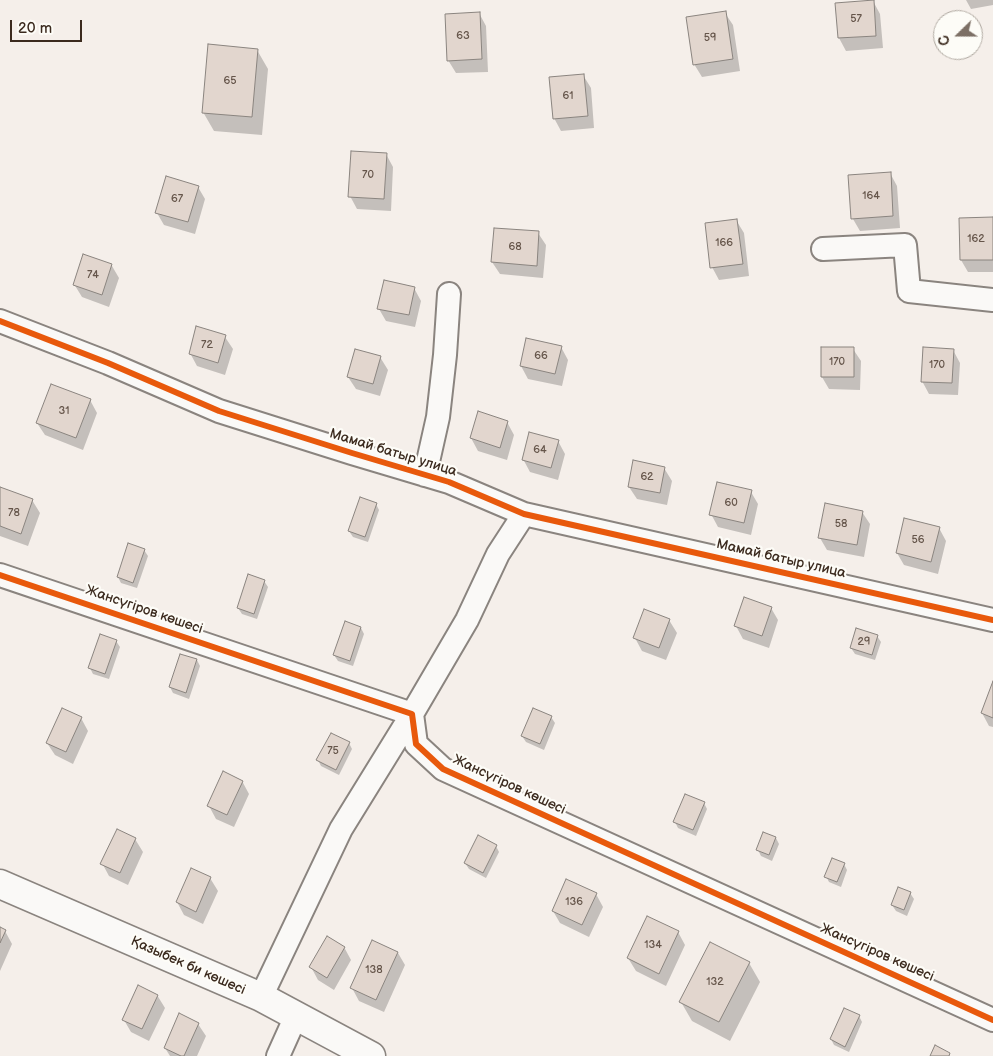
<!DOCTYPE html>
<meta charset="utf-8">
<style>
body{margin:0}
#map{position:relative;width:993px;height:1056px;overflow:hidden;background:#f5efea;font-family:"Balsamiq Sans",sans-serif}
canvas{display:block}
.north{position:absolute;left:933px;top:10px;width:50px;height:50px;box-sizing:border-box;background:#fdfcf7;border:1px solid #afa8a0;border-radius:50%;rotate:248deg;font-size:14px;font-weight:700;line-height:20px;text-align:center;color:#3b2a1e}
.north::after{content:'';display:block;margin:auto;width:18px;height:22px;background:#7c6f65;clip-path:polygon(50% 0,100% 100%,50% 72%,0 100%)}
.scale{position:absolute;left:10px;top:20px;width:72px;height:22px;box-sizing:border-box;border:2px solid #3b2a1e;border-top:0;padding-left:6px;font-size:15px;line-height:18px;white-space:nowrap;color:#3b2a1e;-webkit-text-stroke:4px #fdfcf7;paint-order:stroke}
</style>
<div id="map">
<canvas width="993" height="1056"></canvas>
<div class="north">С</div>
<div class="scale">20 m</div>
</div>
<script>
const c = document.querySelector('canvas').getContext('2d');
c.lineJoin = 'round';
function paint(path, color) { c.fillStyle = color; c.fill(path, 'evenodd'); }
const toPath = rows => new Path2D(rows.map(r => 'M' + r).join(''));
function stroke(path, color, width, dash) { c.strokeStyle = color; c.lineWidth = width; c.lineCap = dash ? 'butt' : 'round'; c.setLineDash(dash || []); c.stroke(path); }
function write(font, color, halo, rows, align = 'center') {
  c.font = font + ' "Balsamiq Sans",sans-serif'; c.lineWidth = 4.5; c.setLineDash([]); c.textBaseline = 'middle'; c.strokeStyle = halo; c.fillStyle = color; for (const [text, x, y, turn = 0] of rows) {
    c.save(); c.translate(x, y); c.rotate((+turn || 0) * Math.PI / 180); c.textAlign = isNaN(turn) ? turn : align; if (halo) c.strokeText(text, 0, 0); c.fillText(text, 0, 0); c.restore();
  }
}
paint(toPath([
 [966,0,993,0,993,5,971,9],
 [873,1,880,14,883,48,846,51,839,38,837,4],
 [479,13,486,26,488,72,456,73,448,60],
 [725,13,733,25,740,71,702,77,694,64],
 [257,50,268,69,262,135,214,131,203,112],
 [583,75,591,88,594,128,561,131,554,118],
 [386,154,393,167,391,211,357,209,350,196],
 [890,173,897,186,900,228,860,231,853,219],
 [198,187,205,199,195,234,164,225,157,213],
 [993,219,993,272,968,272,961,260],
 [736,220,744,233,749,276,719,280,712,267],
 [538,233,546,245,543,278,500,274,492,262],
 [84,256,112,266,119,278,109,307,82,297,74,284],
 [414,288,421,301,415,327,386,321,379,309],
 [225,337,233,349,225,375,197,366,190,353],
 [561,347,568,360,562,386,528,379,521,366],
 [853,349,861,361,860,390,829,389,822,377],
 [953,350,960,363,958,395,929,394,922,381],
 [380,357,388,370,380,396,356,389,348,377],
 [90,400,97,413,83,450,45,435,37,423],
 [507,422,514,435,507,460,478,451,471,438],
 [558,441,565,454,558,480,530,472,523,459],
 [664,468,672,481,667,505,637,499,629,487],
 [0,489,32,500,40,513,28,546,0,536],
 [751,492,758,504,751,535,718,527,711,514],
 [376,504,379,510,368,542,353,537,349,531],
 [862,512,870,524,864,557,827,550,820,538],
 [939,528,946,541,938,574,904,565,897,553],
 [144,550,148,556,137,588,121,583,118,577],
 [264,581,268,587,257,619,242,614,238,608],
 [771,608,778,620,769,648,743,639,736,626],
 [669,620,677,633,666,660,642,651,635,638],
 [361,628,364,634,353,666,338,661,334,655],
 [877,636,881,642,875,660,855,654,851,648],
 [116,641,120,647,109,679,93,674,90,668],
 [181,655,197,660,200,666,189,699,173,693,170,687],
 [993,684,993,727,989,726,982,713],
 [551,717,555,723,544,750,526,742,522,736],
 [81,718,88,731,73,764,55,755,47,743],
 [349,743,352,749,339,775,321,766,318,760],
 [242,781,249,794,234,827,216,819,209,806],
 [704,803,707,809,696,836,678,828,675,822],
 [764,833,776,838,779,844,772,861,761,856,758,850],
 [135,839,143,852,128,885,109,876,102,863],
 [496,846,499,852,486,878,469,869,465,863],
 [844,864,847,870,841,887,829,882,826,876],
 [210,878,218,891,203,924,184,915,177,902],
 [910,893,914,899,907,916,896,911,892,905],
 [596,894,603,907,589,937,560,923,553,911],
 [0,929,5,931,12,944,0,971],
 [678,932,685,945,666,986,636,971,628,958],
 [344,947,351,960,334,990,318,980,311,967],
 [398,953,405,965,384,1012,359,1001,352,988],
 [749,963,760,982,730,1041,692,1021,681,1002],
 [157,995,165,1008,149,1041,131,1032,124,1020],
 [859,1016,862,1022,849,1052,834,1045,831,1039],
 [198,1024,206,1036,197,1056,170,1056,165,1048]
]), '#0003');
const building = toPath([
 [874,0,876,36,838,38,835,3,874,0],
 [726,11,733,59,693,65,686,17,726,11],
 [480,12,482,59,447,61,445,14,480,12],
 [208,44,258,49,252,117,202,113,208,44],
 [584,74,588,116,553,119,549,77,584,74],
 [351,151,387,153,384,199,348,197,351,151],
 [891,172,893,216,851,219,848,175,891,172],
 [166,176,199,186,188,222,155,213,166,176],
 [993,217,993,260,960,260,959,218,993,217],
 [737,219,743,264,710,268,705,223,737,219],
 [494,228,539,231,537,266,491,262,494,228],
 [83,254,112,264,102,295,73,285,83,254],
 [384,280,415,287,409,315,377,309,384,280],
 [196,326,226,335,218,363,189,354,196,326],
 [526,338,562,346,555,374,520,366,526,338],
 [821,347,854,347,854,377,821,377,821,347],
 [923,347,954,349,952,383,921,382,923,347],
 [355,349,381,356,373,384,347,377,355,349],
 [51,384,91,399,76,438,36,423,51,384],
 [478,411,508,421,500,448,470,438,478,411],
 [529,432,559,440,551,468,522,460,529,432],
 [633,460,665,467,660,493,628,487,633,460],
 [717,482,752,490,744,523,709,515,717,482],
 [0,487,33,499,21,534,0,526,0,487],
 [360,497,377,503,365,537,348,531,360,497],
 [825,503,863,511,857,545,818,538,825,503],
 [904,518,940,527,931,562,896,553,904,518],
 [128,543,145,549,133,583,117,577,128,543],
 [248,574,265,580,254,614,237,608,248,574],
 [744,597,772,607,762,636,734,626,744,597],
 [644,609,670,619,659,648,633,638,644,609],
 [345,621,361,627,350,661,333,655,345,621],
 [856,628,878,635,872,655,850,648,856,628],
 [100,634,117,640,105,674,88,668,100,634],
 [180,654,197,659,186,693,169,687,180,654],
 [993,681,993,718,981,713,993,681],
 [62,708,82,717,66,752,46,743,62,708],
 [533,708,552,716,540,744,521,736,533,708],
 [331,733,350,742,336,770,316,760,331,733],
 [223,771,243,781,227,815,207,806,223,771],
 [685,794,705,802,693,830,673,822,685,794],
 [117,829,136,838,120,873,100,864,117,829],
 [763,832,776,837,769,855,756,850,763,832],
 [478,835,497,845,483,873,464,863,478,835],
 [832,858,845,863,837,882,824,877,832,858],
 [191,868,211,877,196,912,176,902,191,868],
 [566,879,597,893,582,925,552,911,566,879],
 [898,887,911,892,904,910,891,905,898,887],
 [647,916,679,931,659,974,627,958,647,916],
 [0,927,6,930,0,943,0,927],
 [327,936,345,947,327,978,309,967,327,936],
 [372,940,398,952,376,1000,350,988,372,940],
 [710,942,750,962,719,1022,679,1002,710,942],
 [138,985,158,995,142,1029,122,1020,138,985],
 [844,1008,860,1015,845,1047,830,1039,844,1008],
 [179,1013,199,1023,184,1056,181,1056,164,1048,179,1013],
 [935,1045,950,1053,949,1056,930,1056,935,1045]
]);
paint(building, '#e2d6ce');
stroke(building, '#8a847f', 1);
const street = toPath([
 [823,249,905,245,909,291,993,300],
 [0,321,108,363,219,411,352,453,449,482,524,514,993,620],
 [425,475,438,417,445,355,449,294],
 [0,575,412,714,416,744,443,769,993,1020],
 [261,997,341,829,412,714,467,620,498,554,524,514],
 [278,1056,296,1016]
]);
const secondary = toPath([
 [0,884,261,997,371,1056]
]);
stroke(street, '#8a847f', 26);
stroke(secondary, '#8a847f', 31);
stroke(street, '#faf9f7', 22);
stroke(secondary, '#faf9f7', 28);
stroke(toPath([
 [0,321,108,363,219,411,352,453,449,482,524,514,993,620],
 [0,575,412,714,416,744,443,769,993,1020]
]), '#e8590c', 6);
write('11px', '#65554a', null, [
 ["57",856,19],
 ["63",463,36],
 ["59",710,38],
 ["65",230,81],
 ["61",568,96],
 ["70",368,175],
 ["164",871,196],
 ["67",177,199],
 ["162",976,239],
 ["166",724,243],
 ["68",515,247],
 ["74",93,275],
 ["72",207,345],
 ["66",541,356],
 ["170",837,362],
 ["170",937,365],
 ["31",64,411],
 ["64",540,450],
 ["62",647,477],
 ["60",731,503],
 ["78",14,513],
 ["58",841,524],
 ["56",918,540],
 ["29",864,642],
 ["75",333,751],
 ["136",574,902],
 ["134",653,945],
 ["138",374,970],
 ["132",715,982]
]);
write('14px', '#3b2a1e', '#fdfcf7', [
 ["Мамай батыр улица",393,453,17],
 ["Мамай батыр улица",781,559,13],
 ["Жансүгіров көшесі",144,610,19],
 ["Жансүгіров көшесі",509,785,25],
 ["Жансүгіров көшесі",877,953,24],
 ["Қазыбек би көшесі",188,966,24]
]);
</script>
